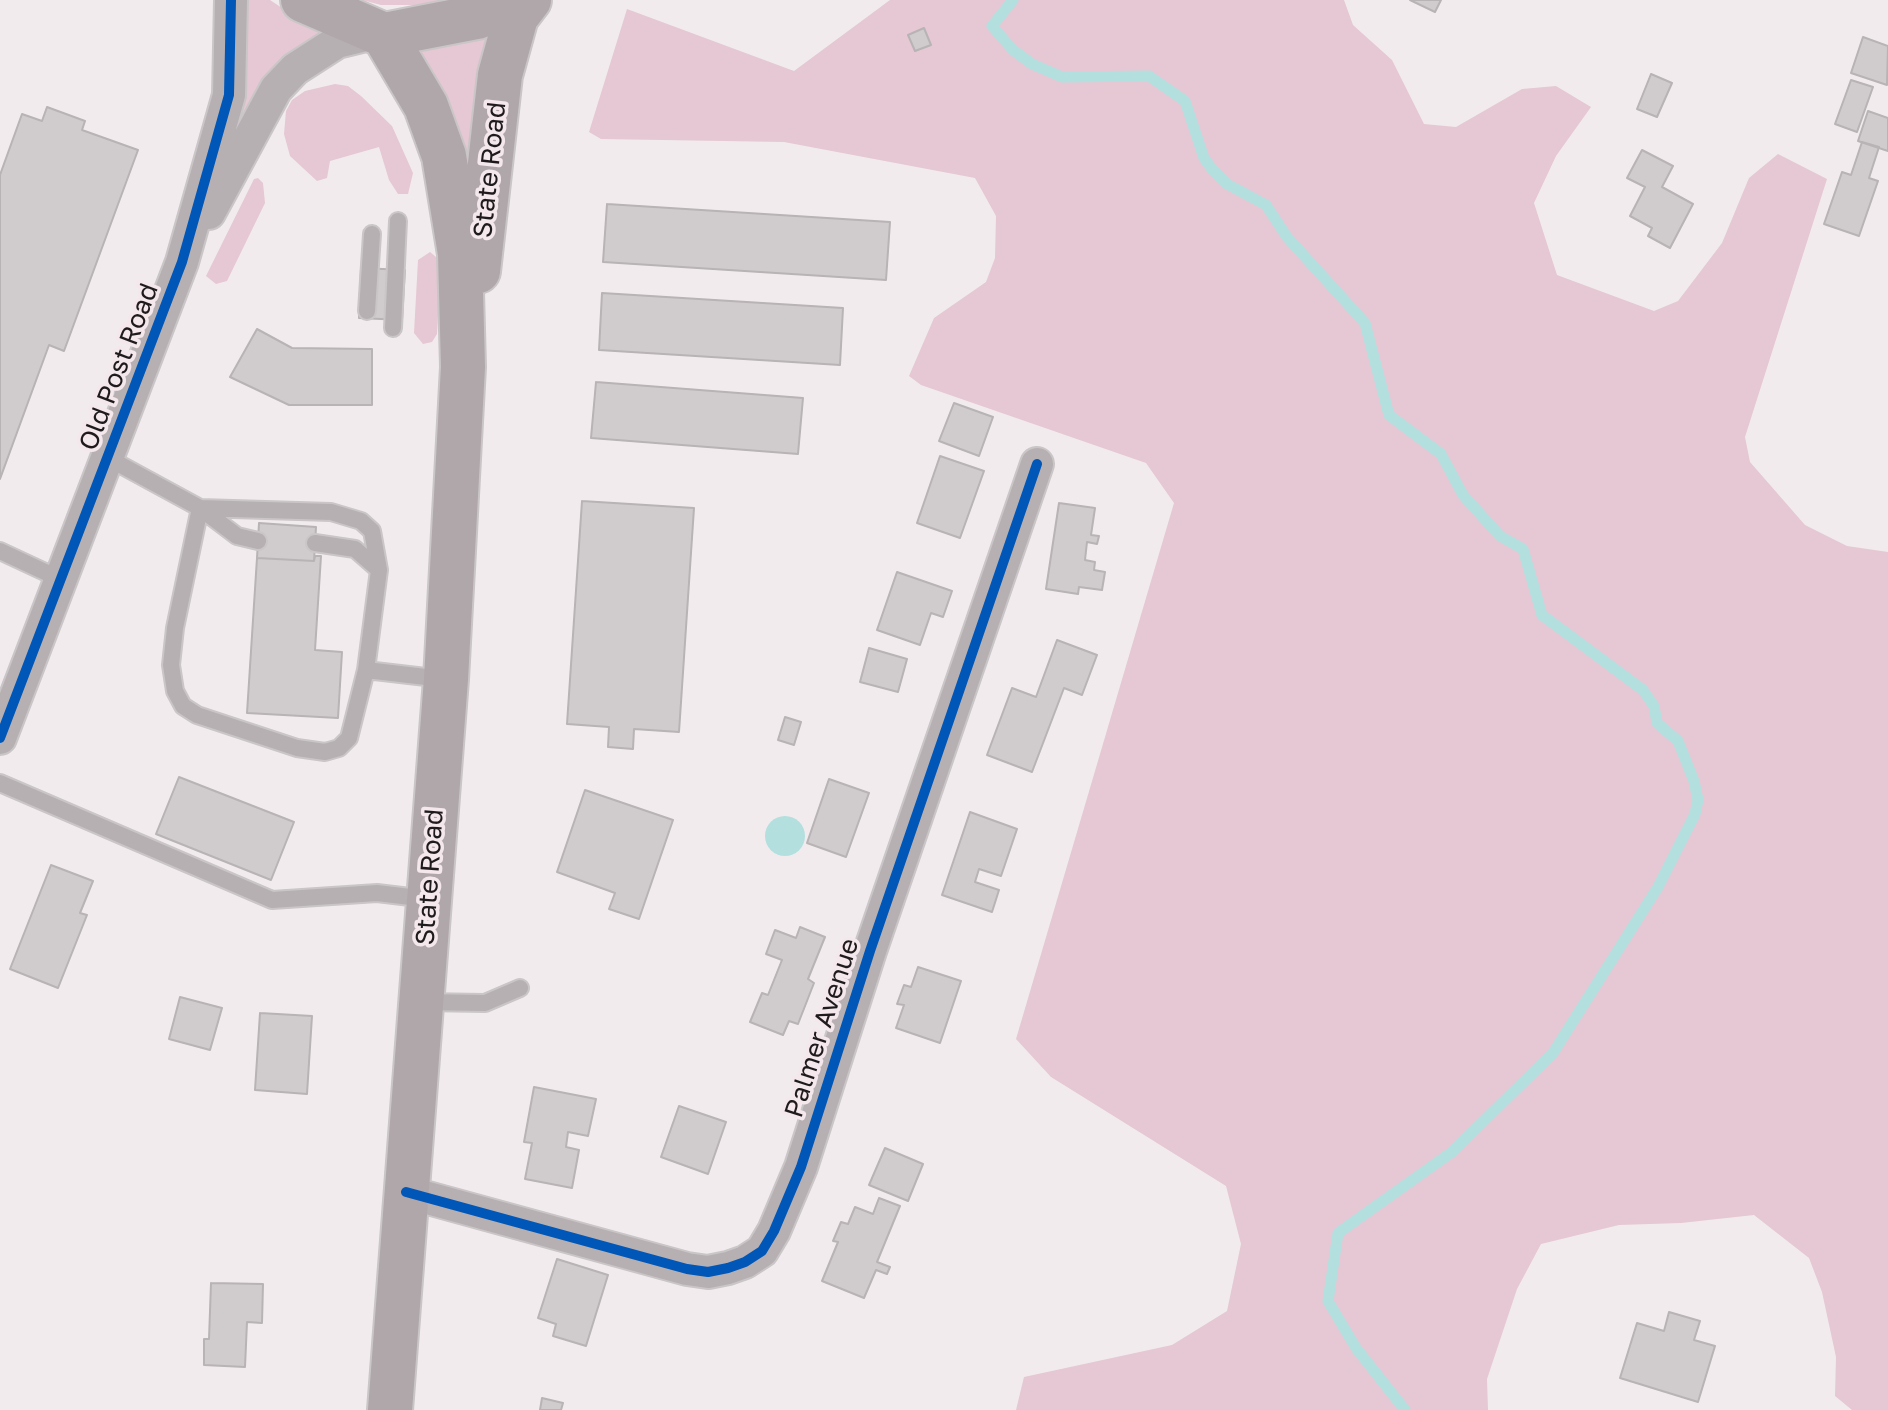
<!DOCTYPE html>
<style>
body{margin:0}
canvas{display:block;background:#f1ebed}
</style>
<canvas width="1888" height="1410"></canvas>
<script>
const c = document.querySelector('canvas').getContext('2d');
c.lineJoin = 'round';
function paint(path, color) { c.fillStyle = color; c.fill(path, 'evenodd'); }
const toPath = rows => new Path2D(rows.map(r => 'M' + r).join(''));
function stroke(path, color, width, dash) { c.strokeStyle = color; c.lineWidth = width; c.lineCap = dash ? 'butt' : 'round'; c.setLineDash(dash || []); c.stroke(path); }
function write(font, color, halo, rows, align = 'center') {
  c.font = font + ' "Golos Text",sans-serif'; c.lineWidth = 7; c.setLineDash([]); c.textBaseline = 'middle'; c.strokeStyle = halo; c.fillStyle = color; for (const [text, x, y, turn = 0] of rows) {
    c.save(); c.translate(x, y); c.rotate((+turn || 0) * Math.PI / 180); c.textAlign = isNaN(turn) ? turn : align; if (halo) c.strokeText(text, 0, 0); c.fillText(text, 0, 0); c.restore();
  }
}
paint(toPath([
 [246,0,270,0,320,33,289,54,229,149,247,58],
 [362,0,450,0,428,5,381,5],
 [890,0,1344,0,1353,25,1392,60,1424,124,1456,127,1522,89,1556,86,1591,107,1556,156,1534,203,1557,275,1654,311,1678,301,1722,243,1749,178,1778,154,1827,179,1745,437,1750,462,1805,525,1847,546,1888,552,1888,1410,1852,1410,1835,1396,1836,1357,1822,1292,1809,1258,1754,1215,1681,1223,1619,1225,1541,1244,1517,1289,1487,1379,1488,1410,1016,1410,1024,1377,1172,1345,1227,1311,1241,1244,1226,1186,1051,1077,1016,1039,1174,503,1146,463,921,385,909,376,934,318,986,282,995,258,996,216,975,178,784,142,601,139,589,132,627,9,794,71],
 [488,23,472,118,465,216,446,108,431,72,412,40],
 [335,84,348,86,361,96,392,126,413,173,408,194,398,194,389,180,379,147,330,161,327,178,317,181,290,156,284,134,286,111,292,100,305,91],
 [258,178,263,183,265,203,227,281,216,284,206,276,254,179],
 [430,252,441,261,437,334,432,342,423,344,414,333,418,260]
]), '#e5c8d3');
paint(toPath([
 '765 836a20 20 0 1 1 40 0a20 20 0 1 1-40 0Z'
]), '#b3e0df');
stroke(toPath([
 [1013,0,992,26,1013,50,1032,64,1062,77,1149,76,1185,101,1204,158,1212,169,1227,184,1266,205,1287,237,1365,323,1389,415,1441,454,1463,495,1500,536,1523,549,1542,615,1643,690,1654,706,1657,723,1678,741,1694,781,1698,800,1695,814,1658,887,1553,1053,1452,1152,1338,1233,1328,1301,1356,1348,1405,1410]
]), '#b3e0df', 11);
const building = toPath([
 [1410,0,1441,0,1435,12,1410,0],
 [924,28,931,45,915,51,908,35,924,28],
 [1863,37,1888,46,1887,85,1851,73,1863,37],
 [1651,74,1672,83,1657,117,1637,109,1651,74],
 [1851,80,1873,87,1857,132,1835,124,1851,80],
 [47,107,85,121,82,130,138,150,64,351,49,345,0,479,0,175,22,114,42,121,47,107],
 [1868,111,1888,118,1888,151,1858,141,1868,111],
 [1862,142,1879,147,1869,178,1878,181,1859,236,1824,224,1842,172,1851,175,1862,142],
 [1642,150,1673,166,1662,187,1693,204,1670,248,1648,236,1652,228,1630,216,1645,187,1627,178,1642,150],
 [607,204,890,222,886,280,603,262,607,204],
 [361,268,405,270,402,320,359,318,361,268],
 [602,293,843,308,840,365,599,350,602,293],
 [257,329,292,348,372,349,372,405,289,405,230,377,257,329],
 [596,382,803,398,798,454,591,438,596,382],
 [954,403,993,417,979,456,939,441,954,403],
 [940,456,984,471,960,538,917,523,940,456],
 [582,501,694,508,679,732,634,729,633,749,608,747,609,727,567,724,582,501],
 [1059,503,1095,508,1091,535,1099,536,1097,544,1087,542,1085,560,1095,562,1094,570,1105,572,1102,590,1079,587,1078,594,1046,589,1059,503],
 [259,523,316,527,314,561,257,558,259,523],
 [315,556,321,556,315,650,342,652,338,718,247,713,257,558,314,561,315,556],
 [897,572,952,591,943,617,931,613,920,645,877,630,897,572],
 [1057,640,1097,655,1082,695,1064,688,1032,772,987,755,1012,688,1036,697,1057,640],
 [869,648,907,659,898,692,860,682,869,648],
 [785,717,801,722,794,745,778,740,785,717],
 [179,777,294,822,271,880,156,834,179,777],
 [829,779,869,793,846,857,807,843,829,779],
 [585,790,673,820,639,919,609,909,615,893,557,872,585,790],
 [970,812,1017,829,1001,876,979,869,975,882,999,890,992,912,942,895,970,812],
 [51,865,93,881,80,913,87,915,58,988,10,969,51,865],
 [800,927,825,937,808,979,814,983,798,1024,789,1021,783,1035,750,1022,762,993,768,995,782,960,766,954,775,930,796,938,800,927],
 [918,967,961,981,940,1043,896,1028,904,1005,897,1004,904,985,911,987,918,967],
 [180,997,222,1008,210,1050,169,1039,180,997],
 [260,1013,312,1016,307,1094,255,1090,260,1013],
 [534,1087,596,1099,588,1136,568,1132,566,1147,579,1150,572,1188,525,1179,532,1143,524,1142,534,1087],
 [679,1106,726,1122,708,1174,661,1157,679,1106],
 [885,1148,923,1164,908,1201,869,1185,885,1148],
 [879,1198,900,1206,877,1262,890,1267,887,1274,876,1270,864,1298,822,1281,838,1242,833,1241,841,1222,848,1224,855,1207,873,1214,879,1198],
 [557,1259,608,1275,586,1346,553,1336,556,1324,538,1318,557,1259],
 [211,1283,263,1284,262,1323,247,1322,245,1367,204,1365,204,1339,209,1339,211,1283],
 [1669,1312,1700,1321,1694,1340,1715,1346,1698,1402,1620,1378,1637,1323,1664,1331,1669,1312],
 [542,1398,563,1403,561,1410,540,1410,542,1398]
]);
paint(building, '#d0cbcd');
stroke(building, '#b8b3b4', 2);
const service = toPath([
 [367,311,372,234],
 [393,328,398,221],
 [108,458,200,508,175,628,171,665,175,691,183,706,197,715,297,748,325,752,339,748,349,738,366,670,443,679],
 [200,508,331,512,361,521,372,531,379,570,366,670],
 [200,508,237,536,258,541],
 [315,543,355,549,379,570],
 [0,551,60,579],
 [0,783,272,900,377,893,427,899],
 [422,1002,485,1003,520,988]
]);
const minor = toPath([
 [209,213,276,89,295,69,337,42,378,32],
 [0,738,182,262,229,95,231,0],
 [406,1192,687,1269,708,1272,728,1268,745,1262,762,1251,774,1231,801,1167,870,951,1037,464]
]);
const primary = toPath([
 [303,0,384,35,477,17,520,0],
 [384,35,426,106,444,156,460,254,463,367,446,679,390,1410],
 [478,271,500,75,516,17,529,0]
]);
stroke(service, '#cac6c7', 20);
stroke(minor, '#cac6c7', 36);
stroke(primary, '#cac6c7', 48);
stroke(service, '#b7b0b2', 16);
stroke(minor, '#b7b0b2', 32);
stroke(primary, '#b0a7ab', 44);
stroke(toPath([
 [0,738,182,262,229,95,231,0],
 [406,1192,687,1269,708,1272,728,1268,745,1262,762,1251,774,1231,801,1167,870,951,1037,464]
]), '#0057b8', 10);
write('26px', '#1f1b1c', '#f4e8ec', [
 ["State Road",490,170,-84],
 ["Old Post Road",119,367,-69],
 ["State Road",430,877,-86],
 ["Palmer Avenue",822,1028,-72]
]);
</script>
